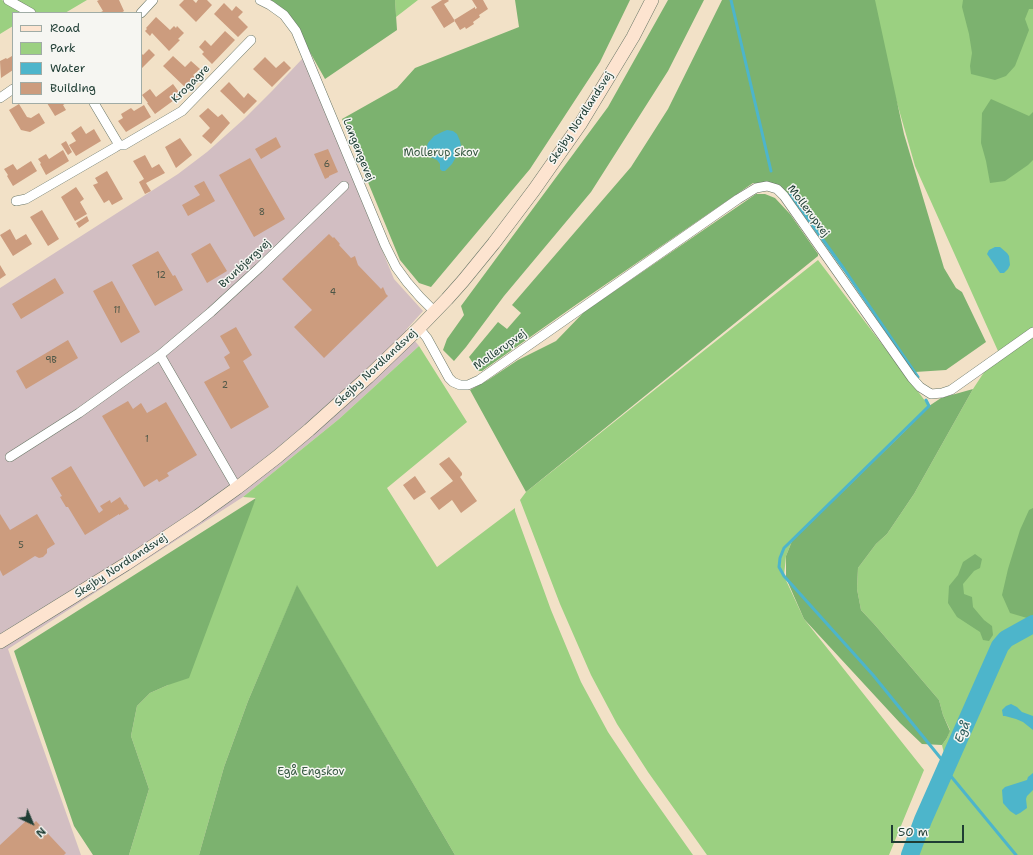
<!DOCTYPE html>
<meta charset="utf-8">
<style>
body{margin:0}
#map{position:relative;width:1033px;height:855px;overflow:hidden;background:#f2e1c7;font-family:"Shantell Sans",sans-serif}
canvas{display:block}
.legend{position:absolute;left:12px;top:12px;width:130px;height:92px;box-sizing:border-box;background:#f6f6f2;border:1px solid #a0aca6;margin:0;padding:5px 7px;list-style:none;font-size:12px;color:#1f3d34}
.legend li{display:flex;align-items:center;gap:8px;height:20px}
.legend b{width:20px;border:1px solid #a0aca6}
.north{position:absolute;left:12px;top:803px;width:40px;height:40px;-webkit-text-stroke:3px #f6f6f2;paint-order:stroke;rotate:136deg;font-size:11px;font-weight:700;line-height:16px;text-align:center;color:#1f3d34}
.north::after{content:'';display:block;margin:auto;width:14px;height:18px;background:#1f3d34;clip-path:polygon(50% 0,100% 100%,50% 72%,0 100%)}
.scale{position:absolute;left:891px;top:825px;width:73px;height:18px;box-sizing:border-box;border:2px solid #1f3d34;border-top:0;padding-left:5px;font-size:12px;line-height:14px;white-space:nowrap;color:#1f3d34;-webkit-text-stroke:3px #f6f6f2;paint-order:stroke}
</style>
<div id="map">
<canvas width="1033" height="855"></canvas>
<ul class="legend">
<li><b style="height:5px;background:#fde4d0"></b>Road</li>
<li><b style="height:11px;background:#9bd081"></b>Park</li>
<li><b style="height:11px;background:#4db5cb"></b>Water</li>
<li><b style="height:11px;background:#cc9c7e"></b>Building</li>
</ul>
<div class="north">N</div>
<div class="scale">50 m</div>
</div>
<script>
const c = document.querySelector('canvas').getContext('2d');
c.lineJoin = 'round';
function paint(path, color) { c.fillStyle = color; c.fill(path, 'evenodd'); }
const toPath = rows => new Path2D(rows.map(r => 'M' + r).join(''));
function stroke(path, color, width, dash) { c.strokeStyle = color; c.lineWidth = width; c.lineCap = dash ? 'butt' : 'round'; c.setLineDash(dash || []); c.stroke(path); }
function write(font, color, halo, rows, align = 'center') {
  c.font = font + ' "Shantell Sans",sans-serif'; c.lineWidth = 3; c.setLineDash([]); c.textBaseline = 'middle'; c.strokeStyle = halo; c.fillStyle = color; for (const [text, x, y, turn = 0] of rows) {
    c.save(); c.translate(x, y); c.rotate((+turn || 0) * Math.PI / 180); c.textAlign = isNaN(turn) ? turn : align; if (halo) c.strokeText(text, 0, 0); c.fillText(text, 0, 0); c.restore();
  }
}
paint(toPath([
 [303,58,394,279,423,311,406,330,419,346,339,419,243,497,8,649,81,855,0,855,0,288,178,174,207,152,244,119,272,91]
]), '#d2bec2');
paint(toPath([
 [0,0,2,0,23,13,13,13,13,26,0,34],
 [15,0,87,0,65,13,38,13],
 [395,0,418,0,396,17],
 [867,0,1033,0,1033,855,906,855,944,768,947,766,942,745,947,738,950,730,943,715,939,700,875,625,861,610,857,589,858,568,876,544,887,534,914,494,973,389,998,351,915,166,872,15],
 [818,260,929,406,792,541,786,556,784,576,804,619,924,770,889,855,707,855,648,772,617,724,591,675,560,604,520,500,526,492],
 [419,346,467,422,387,488,437,567,515,508,515,511,551,610,581,682,608,732,640,780,693,855,455,855,297,586,248,701,224,767,199,855,129,855,149,789,131,736,137,706,150,693,168,685,256,498,243,497,339,419]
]), '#9bd081');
paint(toPath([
 [271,0,395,0,397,30,325,79,288,13],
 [515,0,630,0,600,62,530,169,431,287,419,283,400,260,342,119,397,88,415,68,519,27],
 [668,0,704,0,668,71,591,192,504,296,466,347,454,361,443,350,447,339,464,315,461,306,608,107],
 [722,0,875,0,904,134,944,268,956,288,962,292,986,342,946,370,915,372,799,207,781,189,767,183,753,183,577,304,482,371,478,371,469,357,498,322,507,329,521,313,512,305,631,167,668,109],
 [963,0,1033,0,1033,9,1029,9,1025,19,1029,30,1015,66,1006,76,995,80,971,74,970,66,972,53,969,34,962,7],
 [991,99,1029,116,1033,112,1033,160,1028,165,1005,181,990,183,986,161,981,143,982,113],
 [756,194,765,194,775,198,790,214,818,254,818,256,526,492,470,390,488,380,518,360,556,341,584,312],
 [973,389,914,494,887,534,876,544,858,568,857,589,861,610,875,625,939,700,943,715,950,731,947,738,942,745,922,744,900,723,804,619,786,578,786,556,792,541,906,430,926,408,941,398],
 [256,498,189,678,168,685,150,693,137,706,131,736,149,789,129,855,93,855,74,826,14,651],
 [1033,508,1033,616,1027,618,1010,613,1002,595,1008,569,1020,530,1029,510],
 [975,554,982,559,980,568,974,571,963,584,964,594,972,597,973,607,984,620,992,626,993,635,989,641,983,640,980,632,957,617,948,603,949,586,958,575,963,562],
 [297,585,455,855,199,855,224,767,248,701]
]), '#7cb26f');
paint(toPath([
 [447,130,453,131,457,134,460,141,461,146,460,150,452,164,445,171,442,171,440,169,440,164,437,160,428,156,426,149,428,143,434,136,442,132],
 [995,247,1000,247,1007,253,1009,256,1010,265,1008,269,1004,273,1000,273,987,254,989,250],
 [1011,704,1017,707,1022,712,1033,716,1033,730,1023,722,1016,719,1005,716,1003,716,1002,710,1006,706],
 [1033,773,1033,790,1027,796,1026,799,1027,808,1020,813,1016,815,1010,811,1003,803,1002,790,1005,787,1027,780,1028,777]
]), '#4db5cb');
stroke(toPath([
 [731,0,771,171],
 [790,194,844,269,918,377],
 [926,400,929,406,784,548,780,558,779,567,784,576,873,675,947,766],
 [945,769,1016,855]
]), '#4db5cb', 3);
stroke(toPath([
 [910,855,923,820,1000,646,1006,639,1033,624]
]), '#4db5cb', 18);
paint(toPath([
 [99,0,119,0,124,11,121,13,99,13,103,11,97,1],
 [184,0,193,0,196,3,198,0,207,0,212,5,196,22,179,5],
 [442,0,448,0,449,1,444,4,455,21,444,28,431,7],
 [472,0,483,0,488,9,479,15,480,17,473,22,474,24,466,29,465,27,460,30,454,20,475,7,475,9,477,8],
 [224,3,232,11,236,6,243,12,238,17,248,27,238,37,214,14],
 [156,17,170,30,174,26,176,28,177,26,184,33,178,39,180,40,169,51,152,33,150,36,145,31,147,29,146,28],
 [225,31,235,40,212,64,202,54,204,52,199,47,205,40,211,46],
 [149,49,155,55,141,69,141,53,143,55],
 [12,56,13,58,13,70,1,78,0,61,6,58,7,59],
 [173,56,185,67,191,61,200,69,193,75,197,79,187,89,163,66],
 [265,57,276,68,284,61,291,68,272,87,253,69],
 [229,82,244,98,248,93,257,101,244,114,220,91],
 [173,84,181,95,155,114,147,103,148,103,142,95,150,89,156,97],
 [47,103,66,103,63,105,66,110,55,116],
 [19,104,27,117,31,118,39,113,45,123,30,132,21,130,9,110],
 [144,105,151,117,126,132,118,121,123,118,121,114,131,108,134,111],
 [208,108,218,117,222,114,230,123,211,144,202,136,210,128,199,116],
 [81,126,86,134,94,129,101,141,76,156,69,145,76,141,71,133],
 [276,137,281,147,261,159,255,149],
 [180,138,192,155,176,168,165,147],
 [66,141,72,152,68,155,61,144],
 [328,149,338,172,329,176,329,177,325,179,314,154],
 [63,150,69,161,46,175,40,164,41,163,38,159,46,154,49,159],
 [145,155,152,168,159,164,165,173,146,183,151,191,145,194,139,182,144,179,133,161],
 [250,158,285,219,254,237,219,175],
 [31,161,37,171,13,186,7,176,8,175,4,169,13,164,17,170],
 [107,171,123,199,112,205,109,200,104,203,93,185,98,183,95,178],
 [204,181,215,201,188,216,182,205,200,195,194,186],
 [76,187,84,199,80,202,87,214,75,221,61,197],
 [42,210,59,239,48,246,30,217],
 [87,216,89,221,79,228,76,223],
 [10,229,16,240,26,234,32,244,13,256,0,235],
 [329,234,333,238,334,237,340,244,339,245,351,258,355,256,358,265,381,289,383,287,386,294,388,296,324,358,294,327,312,310,282,279],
 [210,243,227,271,207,283,191,254],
 [158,251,173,276,175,275,183,290,155,306,132,265],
 [0,265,6,275,0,279],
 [55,278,64,293,21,319,12,304],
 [112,281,140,332,121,343,93,291],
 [236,327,252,355,243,361,269,407,231,429,204,382,230,368,224,357,230,353,220,336],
 [68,340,78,358,26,389,16,371],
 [128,401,133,409,141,403,147,413,166,402,197,455,167,473,169,476,159,482,157,479,144,487,102,416],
 [449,457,462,473,462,475,460,477,477,501,461,513,452,500,439,510,430,498,453,481,439,464],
 [71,466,99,513,103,510,100,506,110,500,111,503,120,497,125,505,126,504,129,509,119,515,119,514,85,535,68,507,66,507,60,497,62,496,51,478],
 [415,476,426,492,414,500,403,485],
 [0,514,10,530,37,514,55,544,47,549,47,553,43,557,39,558,35,556,3,576,0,570],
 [27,820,32,825,36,821,66,853,64,855,0,855,0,845]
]), '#cc9c7e');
const street = toPath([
 [8,0,31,13],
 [260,0,270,5,284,15,296,31,385,245,396,267,407,282,420,297,435,312],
 [141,13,153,0],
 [0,98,13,89],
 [94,103,119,145],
 [16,201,26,199,114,148,119,145,124,145,182,111,251,40],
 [419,328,427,338,449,378,453,382,460,385,468,385,479,380,738,199,756,188,767,186,777,189,784,196,912,378,920,387,931,394,942,393,951,390,1033,332],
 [160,355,237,488],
 [10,457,79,413,160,355,211,312,259,268,344,186]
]);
const secondary = toPath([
 [0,642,126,564,198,516,237,488,277,457,309,430,368,377,419,328,447,299,463,281,494,243,534,190,581,123,633,37,652,0]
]);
stroke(street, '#697667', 10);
stroke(secondary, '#697667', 14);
stroke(street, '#fff', 9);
stroke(secondary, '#fde4d0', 13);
write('9px', '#4a5546', null, [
 ["6",327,165],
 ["8",262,213],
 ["12",161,276],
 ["4",333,293],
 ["11",117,311],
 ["9B",51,361],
 ["2",225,386],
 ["1",147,440],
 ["5",21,546]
]);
write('11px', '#1f3d34', '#f6f6f2', [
 ["Krogagre",191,84,-45],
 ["Skejby Nordlandsvej",581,118,-57],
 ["Langengevej",358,150,68],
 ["Mollerupvej",808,211,53],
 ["Brunbjergvej",245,264,-43],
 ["Mollerupvej",500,350,-35],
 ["Skejby Nordlandsvej",376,368,-43],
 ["Skejby Nordlandsvej",121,566,-33]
]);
write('11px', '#385a43', '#f6f6f2', [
 ["Mollerup Skov",441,153],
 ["Egå Engskov",311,772]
]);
write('italic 12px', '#2a5b5a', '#f6f6f2', [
 ["Egå",963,732,-67]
]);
</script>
